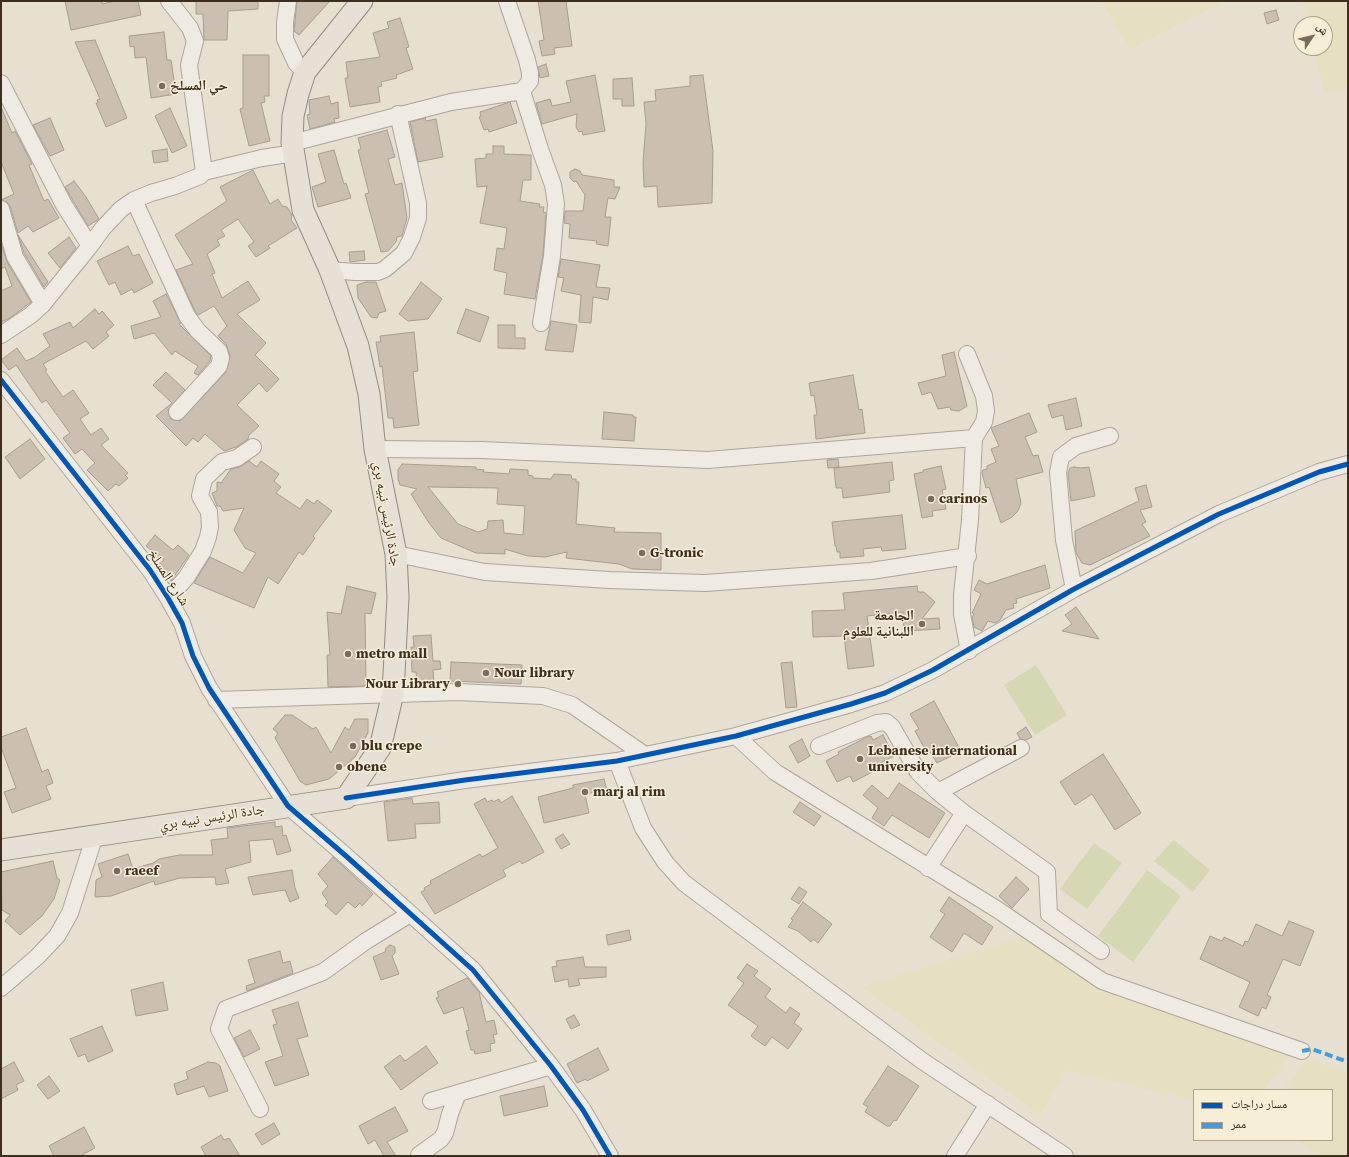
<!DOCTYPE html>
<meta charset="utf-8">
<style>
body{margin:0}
#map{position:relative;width:1349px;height:1157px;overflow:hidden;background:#e7e0d1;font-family:"Source Serif 4","Noto Naskh Arabic",serif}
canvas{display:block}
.frame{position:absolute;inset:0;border:2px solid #3d2e20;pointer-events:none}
.legend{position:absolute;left:1193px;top:1089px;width:140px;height:52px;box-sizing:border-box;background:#f7eed8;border:1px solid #ada18e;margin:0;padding:5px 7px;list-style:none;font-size:12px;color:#3d2e20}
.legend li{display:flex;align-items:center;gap:8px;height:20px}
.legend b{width:20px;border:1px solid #ada18e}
.north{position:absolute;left:1293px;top:16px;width:40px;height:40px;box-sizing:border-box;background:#f7eed8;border:1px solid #ada18e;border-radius:50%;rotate:55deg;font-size:11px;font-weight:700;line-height:16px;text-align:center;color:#3d2e20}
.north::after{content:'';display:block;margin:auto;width:14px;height:18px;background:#786c5e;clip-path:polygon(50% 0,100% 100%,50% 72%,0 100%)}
</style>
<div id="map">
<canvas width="1349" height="1157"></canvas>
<div class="frame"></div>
<ul class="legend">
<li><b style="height:5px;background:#0057b8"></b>مسار دراجات</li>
<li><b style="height:5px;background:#3f9de0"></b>ممر</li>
</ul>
<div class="north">ش</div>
</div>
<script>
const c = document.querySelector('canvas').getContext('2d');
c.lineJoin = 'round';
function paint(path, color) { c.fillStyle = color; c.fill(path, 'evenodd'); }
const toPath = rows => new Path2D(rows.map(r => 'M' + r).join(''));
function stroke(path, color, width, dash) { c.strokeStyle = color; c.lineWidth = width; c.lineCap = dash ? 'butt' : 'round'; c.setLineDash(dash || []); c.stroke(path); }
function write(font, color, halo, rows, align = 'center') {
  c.font = font + ' "Source Serif 4","Noto Naskh Arabic",serif'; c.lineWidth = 3; c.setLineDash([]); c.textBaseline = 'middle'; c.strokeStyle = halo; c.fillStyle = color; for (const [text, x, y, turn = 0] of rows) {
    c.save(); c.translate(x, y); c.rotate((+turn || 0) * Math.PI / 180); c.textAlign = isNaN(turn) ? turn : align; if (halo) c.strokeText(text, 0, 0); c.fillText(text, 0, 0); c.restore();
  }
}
paint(toPath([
 [1101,1,1225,1,1130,49],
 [1302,1,1348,1,1348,89,1325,93,1313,48,1325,48,1325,24,1308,24],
 [1020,938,1289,1056,1264,1090,1194,1090,1194,1100,1067,1070,1040,1115,861,987],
 [1309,1059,1348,1073,1348,1156,1322,1156,1296,1140,1332,1140,1332,1090,1283,1090]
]), '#e6dfc2');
paint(toPath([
 [1036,665,1067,715,1035,735,1004,685],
 [1174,840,1210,870,1193,892,1154,861],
 [1094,843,1122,863,1087,909,1060,889],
 [1147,870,1181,896,1133,962,1098,936]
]), '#d6d7b3');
const building = toPath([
 [65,1,102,1,102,4,115,1,138,1,141,15,71,30,65,1],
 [196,1,258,1,258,9,228,11,227,40,204,40,203,14,196,14,196,1],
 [297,1,330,1,299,35,294,31,297,1],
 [538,1,566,1,572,46,554,48,555,54,542,56,539,41,544,40,538,1],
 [1276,10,1279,20,1267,24,1264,13,1276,10],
 [400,18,409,47,406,48,413,69,396,75,397,78,381,82,382,86,378,87,380,102,350,107,345,78,348,78,346,62,380,57,373,33,389,28,387,22,400,18],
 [164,32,167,60,171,60,176,94,151,98,146,57,135,58,134,46,130,47,129,36,164,32],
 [95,40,127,118,106,127,96,103,98,103,97,100,100,99,75,42,95,40],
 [243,55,269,55,269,96,264,96,265,102,261,103,270,141,249,146,240,109,243,108,243,55],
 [546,64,549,76,540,78,538,67,546,64],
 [595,75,605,131,583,135,582,131,579,132,576,127,577,114,542,124,536,103,550,99,552,106,571,102,566,81,595,75],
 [703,75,713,151,712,203,658,207,657,186,644,187,643,163,646,124,644,102,656,101,655,90,690,86,690,76,703,75],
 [632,78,634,106,622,106,622,99,613,99,613,79,632,78],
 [329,96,331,104,338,102,339,118,334,119,335,122,310,129,307,115,310,114,309,100,329,96],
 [510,102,517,123,489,132,488,129,484,130,479,117,481,116,480,112,510,102],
 [1,107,12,133,15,131,32,164,29,165,44,201,48,199,59,218,33,232,28,226,18,233,10,206,7,202,1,200,14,194,1,162,1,107],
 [170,108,187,146,172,153,155,116,170,108],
 [50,118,64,150,50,156,33,125,50,118],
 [425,118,426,121,436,119,443,157,418,162,410,122,425,118],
 [387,130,395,157,388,159,395,185,402,183,407,218,402,236,397,237,396,242,388,251,381,252,365,194,369,193,358,150,361,149,358,138,387,130],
 [493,146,504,146,504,154,531,155,531,180,523,180,520,201,540,204,539,207,544,207,543,212,546,213,543,255,535,299,504,294,507,273,494,270,497,248,504,249,507,228,480,223,487,186,477,187,475,159,486,158,486,154,493,154,493,146],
 [167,149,168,161,154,163,152,151,167,149],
 [334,150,344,184,346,183,351,198,318,207,312,187,326,182,318,154,334,150],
 [575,169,580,171,582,175,614,180,614,187,620,187,615,199,608,198,605,217,611,217,608,246,596,244,597,241,569,238,570,224,564,223,565,211,583,211,585,195,576,181,574,182,570,178,570,172,575,169],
 [253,170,270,204,278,199,282,206,287,207,292,215,291,220,297,228,268,246,270,248,256,257,248,246,254,242,238,219,221,230,225,236,217,240,220,245,207,254,215,273,212,274,222,298,248,281,260,300,237,314,266,343,255,355,279,379,267,392,259,383,237,405,259,426,249,435,248,439,236,447,224,451,205,434,198,442,193,438,186,446,156,416,172,403,153,385,166,372,185,390,168,410,171,419,180,421,226,372,230,356,226,344,218,336,227,326,214,306,198,315,195,311,176,270,193,264,175,235,227,201,220,187,253,170],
 [74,181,86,197,99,219,88,226,65,187,74,181],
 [18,235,48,282,44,287,24,253,18,235],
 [69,237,76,248,60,268,48,253,69,237],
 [1,243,7,262,31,302,10,318,1,322,1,291,12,286,5,267,1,269,1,243],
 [128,246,133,256,139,254,153,283,134,293,132,289,121,295,115,282,109,285,97,261,128,246],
 [364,251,365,260,350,262,349,252,364,251],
 [561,259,600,265,596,287,610,288,608,300,593,297,591,323,579,322,581,295,561,291,564,278,558,277,561,259],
 [366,282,376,282,386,311,379,313,377,318,371,317,358,298,357,285,366,282],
 [421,282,442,299,428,319,408,321,399,314,421,282],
 [166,294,181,323,179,324,211,356,210,361,198,375,194,373,198,366,175,351,172,355,154,333,134,339,131,326,161,317,153,301,166,294],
 [95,309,99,314,102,311,114,325,106,332,109,336,93,349,86,341,43,364,47,370,45,371,63,397,73,390,89,413,80,419,91,435,101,428,109,439,101,445,128,473,125,475,128,478,119,486,116,484,108,491,87,470,95,463,82,449,75,454,63,438,70,433,46,400,42,403,16,365,9,370,1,360,17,348,26,361,35,357,50,346,43,334,70,322,73,328,95,309],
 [466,309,489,317,480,342,457,333,466,309],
 [551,321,577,325,573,352,545,350,551,321],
 [498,325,515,325,515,338,525,338,525,349,498,348,498,325],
 [414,332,418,371,413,372,419,425,394,428,393,418,388,418,382,366,380,367,376,342,381,342,380,336,414,332],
 [954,352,967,406,959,411,951,410,950,407,938,409,931,392,922,395,918,383,946,376,942,355,954,352],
 [853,375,859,410,862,409,865,433,816,439,814,415,817,415,814,395,811,396,809,383,853,375],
 [1076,398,1082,426,1066,430,1063,415,1052,418,1048,405,1076,398],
 [604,412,633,415,633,417,636,417,634,441,602,439,604,412],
 [1029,413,1037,432,1025,437,1033,456,1038,455,1043,472,1016,479,1021,503,1018,511,1012,517,1001,523,989,487,986,488,982,473,983,470,987,469,987,466,996,462,991,449,999,446,991,428,1029,413],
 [30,439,45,459,20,479,5,457,30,439],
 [838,459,839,467,828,468,827,460,838,459],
 [249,461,257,467,261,461,279,474,274,481,281,487,276,493,300,509,307,499,314,504,317,500,332,511,313,536,315,538,303,555,299,552,278,584,268,577,254,608,194,583,210,557,243,573,256,553,245,548,234,530,244,508,223,511,220,506,217,506,212,493,217,491,217,482,221,483,231,469,240,467,249,461],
 [892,462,894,480,889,481,890,492,843,498,842,488,836,488,834,468,892,462],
 [402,464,476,467,476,469,484,470,483,472,509,474,510,469,528,470,528,475,533,476,533,478,551,479,554,474,571,475,572,479,576,479,576,482,579,482,576,524,615,528,614,532,661,533,661,570,632,569,619,564,566,558,567,552,545,557,528,556,505,549,505,554,476,553,441,538,429,523,411,494,417,489,400,485,398,479,398,470,402,464],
 [428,487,498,488,497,504,525,506,523,535,504,533,503,520,488,521,487,529,478,532,458,524,428,487],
 [941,466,946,489,942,490,946,509,932,511,933,516,922,518,914,474,923,472,923,470,941,466],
 [1074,467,1081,468,1089,467,1095,496,1071,501,1068,473,1070,468,1074,467],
 [1146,485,1152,507,1140,510,1146,522,1142,524,1150,536,1090,565,1082,563,1076,553,1075,531,1139,501,1135,488,1146,485],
 [902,515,906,549,882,551,881,547,863,549,864,556,840,558,840,552,837,552,836,546,835,546,832,522,902,515],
 [155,535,173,550,178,545,189,555,171,581,158,565,164,560,146,546,155,535],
 [1045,565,1050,588,1016,599,1017,603,1013,604,1014,608,1006,610,1000,620,995,623,988,621,982,631,974,627,972,617,974,614,972,613,981,594,974,590,979,580,987,584,1045,565],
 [347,586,376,593,371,614,365,613,366,686,328,687,327,655,330,655,327,612,341,614,347,586],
 [917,586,918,592,924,592,935,602,922,619,939,618,940,629,904,631,903,612,867,616,874,666,848,669,844,636,813,637,812,611,845,610,843,593,917,586],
 [1076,607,1099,639,1062,631,1072,624,1065,615,1076,607],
 [431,635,433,661,440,661,441,669,433,670,434,683,417,684,416,672,412,672,411,647,414,647,413,636,431,635],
 [451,662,522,665,521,684,450,681,451,662],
 [792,662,797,707,786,708,781,663,792,662],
 [934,701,961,751,937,763,930,752,927,753,915,731,919,729,910,714,934,701],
 [285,715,292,715,313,729,316,727,331,753,345,727,349,730,355,719,368,719,368,733,355,757,329,779,306,785,300,781,275,738,278,733,273,729,285,715],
 [1026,727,1032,737,1026,740,1020,739,1017,733,1026,727],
 [26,728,42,772,48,769,53,783,46,786,51,799,12,813,4,792,16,788,1,747,1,737,26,728],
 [883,735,894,756,882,762,884,766,853,782,850,776,837,782,826,761,839,754,838,752,867,737,871,736,873,740,883,735],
 [802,739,810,756,798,763,789,746,802,739],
 [1103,754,1141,813,1115,830,1092,794,1075,805,1060,782,1103,754],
 [604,779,607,790,585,794,589,813,544,823,538,797,573,788,573,785,604,779],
 [899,783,945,813,929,838,892,815,884,826,872,818,878,808,863,795,872,785,888,799,899,783],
 [512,796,544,852,522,864,520,861,503,870,506,876,435,914,421,892,425,890,424,888,431,884,430,881,480,854,482,857,498,848,474,804,485,798,487,802,492,800,493,802,499,799,501,803,512,796],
 [412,798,413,804,439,802,440,823,415,824,416,838,388,841,384,802,412,798],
 [800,802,821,816,814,826,793,812,800,802],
 [275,822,275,827,282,826,283,836,286,835,291,851,277,855,273,839,249,841,251,862,225,869,229,883,216,885,215,877,180,878,155,885,154,881,111,896,95,897,96,880,102,877,98,864,128,854,133,869,153,863,159,859,179,855,213,855,211,840,228,838,227,828,275,822],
 [563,834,570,844,561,849,555,839,563,834],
 [333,857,373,894,362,906,360,903,355,908,348,902,336,915,325,905,328,902,322,893,328,886,318,874,333,857],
 [53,861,57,878,60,880,54,899,42,916,20,935,5,921,10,915,2,910,1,872,53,861],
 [292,870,295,888,299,898,290,902,285,890,253,895,248,877,292,870],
 [1016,877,1029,889,1012,908,999,896,1016,877],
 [799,887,807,892,799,904,791,899,799,887],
 [949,897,993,927,982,945,964,933,952,952,930,937,945,914,940,911,949,897],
 [803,902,832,924,818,943,813,939,811,942,798,931,788,927,793,920,791,919,803,902],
 [1289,921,1314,931,1300,966,1283,959,1267,995,1271,997,1266,1009,1262,1007,1258,1016,1239,1007,1250,982,1200,959,1210,936,1222,941,1224,937,1243,946,1245,941,1248,942,1256,924,1282,936,1289,921],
 [629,930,631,940,608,945,606,935,629,930],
 [390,945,395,947,395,953,392,956,399,974,381,980,373,957,385,952,386,948,390,945],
 [280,951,283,963,290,961,293,973,247,991,246,986,255,983,248,960,280,951],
 [583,957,585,967,606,967,606,977,578,979,580,985,569,987,568,979,555,982,552,967,557,966,556,961,583,957],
 [747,964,758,971,754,976,771,989,765,997,786,1013,790,1007,800,1014,794,1023,802,1029,788,1049,772,1037,765,1046,751,1036,758,1026,728,1005,744,983,737,978,747,964],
 [467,978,479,992,486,1022,494,1020,497,1034,493,1035,495,1043,490,1044,491,1051,475,1054,474,1050,471,1050,466,1031,469,1030,463,1007,444,1014,436,998,439,997,437,992,467,978],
 [163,982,168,1010,136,1016,131,990,163,982],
 [298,1002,308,1036,297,1039,309,1075,275,1086,265,1062,283,1056,273,1025,277,1024,272,1010,298,1002],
 [574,1015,580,1025,571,1029,566,1019,574,1015],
 [102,1026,113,1051,88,1062,85,1054,78,1057,70,1039,102,1026],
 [250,1030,260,1049,244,1057,234,1038,250,1030],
 [426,1046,438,1063,401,1090,384,1067,400,1055,405,1061,426,1046],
 [598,1048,609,1070,587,1081,586,1079,577,1083,567,1064,598,1048],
 [14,1062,24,1081,16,1085,18,1090,1,1099,1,1069,14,1062],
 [208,1062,216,1063,220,1066,228,1091,209,1097,204,1086,177,1095,174,1084,188,1079,186,1072,208,1062],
 [888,1066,919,1086,896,1121,894,1120,890,1126,887,1126,865,1112,868,1107,863,1104,888,1066],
 [49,1076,60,1091,48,1099,37,1085,49,1076],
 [544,1086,548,1106,504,1116,500,1096,544,1086],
 [395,1107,408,1131,387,1142,396,1156,384,1156,375,1140,368,1144,359,1126,395,1107],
 [274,1123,280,1134,262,1145,255,1134,274,1123],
 [84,1127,95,1148,80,1156,54,1156,49,1146,84,1127],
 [221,1135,224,1140,229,1138,240,1156,206,1156,201,1147,221,1135]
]);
paint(building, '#cbbfb2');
stroke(building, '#a89c90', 1);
const minor = toPath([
 [169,1,190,28,195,41,189,65,204,172],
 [288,1,285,22,285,39,296,63,305,72],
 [1,83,64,205,90,246,43,304,31,315,1,335],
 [522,91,540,149,553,185,556,204,552,256,541,323],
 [292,143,451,102,522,91,530,81,530,73,527,60,507,1],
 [134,200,187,316,198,331,219,351,221,358,219,366,177,412],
 [1,209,15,257,43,304],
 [90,246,103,228,121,209,134,200,151,193,175,186,200,176,204,172,262,158,295,153],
 [330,270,355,272,378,272,385,269,404,253,412,237,418,218,418,203,398,114],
 [967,354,984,396,986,411,984,422,974,438],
 [1,380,150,570,168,598,182,623,193,656,209,688,288,806,346,856,473,970,551,1066,583,1110,610,1156],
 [375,449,481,450,708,460,974,438,970,520,962,595,962,614,969,651],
 [396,554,485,572,609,580,705,583,871,571,968,556],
 [1074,589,1064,540,1058,472,1061,457,1076,446,1110,436],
 [168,598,186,578,203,551,208,537,210,527,209,512,200,496,204,479,222,462,237,458,253,447],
 [216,700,458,692,543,696,572,705,645,755],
 [736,736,775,772,998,910,1102,981,1302,1051],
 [819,746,877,723,886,722,892,727,918,772,938,792,964,813,1047,872,1049,914,1101,951],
 [617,761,643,828,665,862,684,883,921,1060,1065,1156],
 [938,792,1021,748],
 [346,798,465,780,617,761,736,736,851,704,885,693,933,670,1074,589,1219,514,1319,472,1348,464],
 [928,868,964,813],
 [1,988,37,957,57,936,70,913,95,835],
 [431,1101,551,1066],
 [260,1109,219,1029,226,1009,323,972,366,941,410,914],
 [419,1155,441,1139,445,1133,450,1114,458,1093],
 [955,1156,988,1104]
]);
const major = toPath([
 [1,850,346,798,380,748,393,693,398,597,396,554,375,449,369,394,358,346,330,270,303,210,292,143,293,116,298,94,305,72,362,1]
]);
stroke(minor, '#ada599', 18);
stroke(major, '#928b80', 23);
stroke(minor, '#efebe3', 16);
stroke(major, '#e6e1d4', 21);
stroke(toPath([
 [1302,1051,1312,1049,1348,1062]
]), '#3f9de0', 4, [8, 4]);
stroke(toPath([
 [1,380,150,570,168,598,182,623,193,656,209,688,288,806,346,856,473,970,551,1066,583,1110,610,1156],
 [346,798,465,780,617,761,736,736,851,704,885,693,933,670,1074,589,1219,514,1319,472,1348,464]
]), '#0057b8', 5);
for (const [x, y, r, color] of [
 [162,86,4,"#786c5e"],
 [931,499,4,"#786c5e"],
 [642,553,4,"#786c5e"],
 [922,624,4,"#786c5e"],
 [348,654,4,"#786c5e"],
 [486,673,4,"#786c5e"],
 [458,684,4,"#786c5e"],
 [353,746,4,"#786c5e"],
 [860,759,4,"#786c5e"],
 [339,767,4,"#786c5e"],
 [585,792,4,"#786c5e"],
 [117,871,4,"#786c5e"]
]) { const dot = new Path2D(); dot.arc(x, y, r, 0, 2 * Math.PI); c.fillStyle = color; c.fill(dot); stroke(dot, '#f7eed8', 1.5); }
write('bold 14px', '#3d2e20', '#f7eed8', [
 ["حي المسلخ",170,86],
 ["carinos",939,499],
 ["G-tronic",650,553],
 ["الجامعة",914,616,"right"],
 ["اللبنانية للعلوم",914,632,"right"],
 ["metro mall",356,654],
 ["Nour library",494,673],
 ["Nour Library",450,684,"right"],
 ["blu crepe",361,746],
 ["Lebanese international",868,751],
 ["university",868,767],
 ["obene",347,767],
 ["marj al rim",593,792],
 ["raeef",125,871]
], 'left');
write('14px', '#3d2e20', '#f7eed8', [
 ["جادة الرئيس نبيه بري",386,514,80],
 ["شارع المسلخ",168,578,57],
 ["جادة الرئيس نبيه بري",212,818,-9]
]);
</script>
